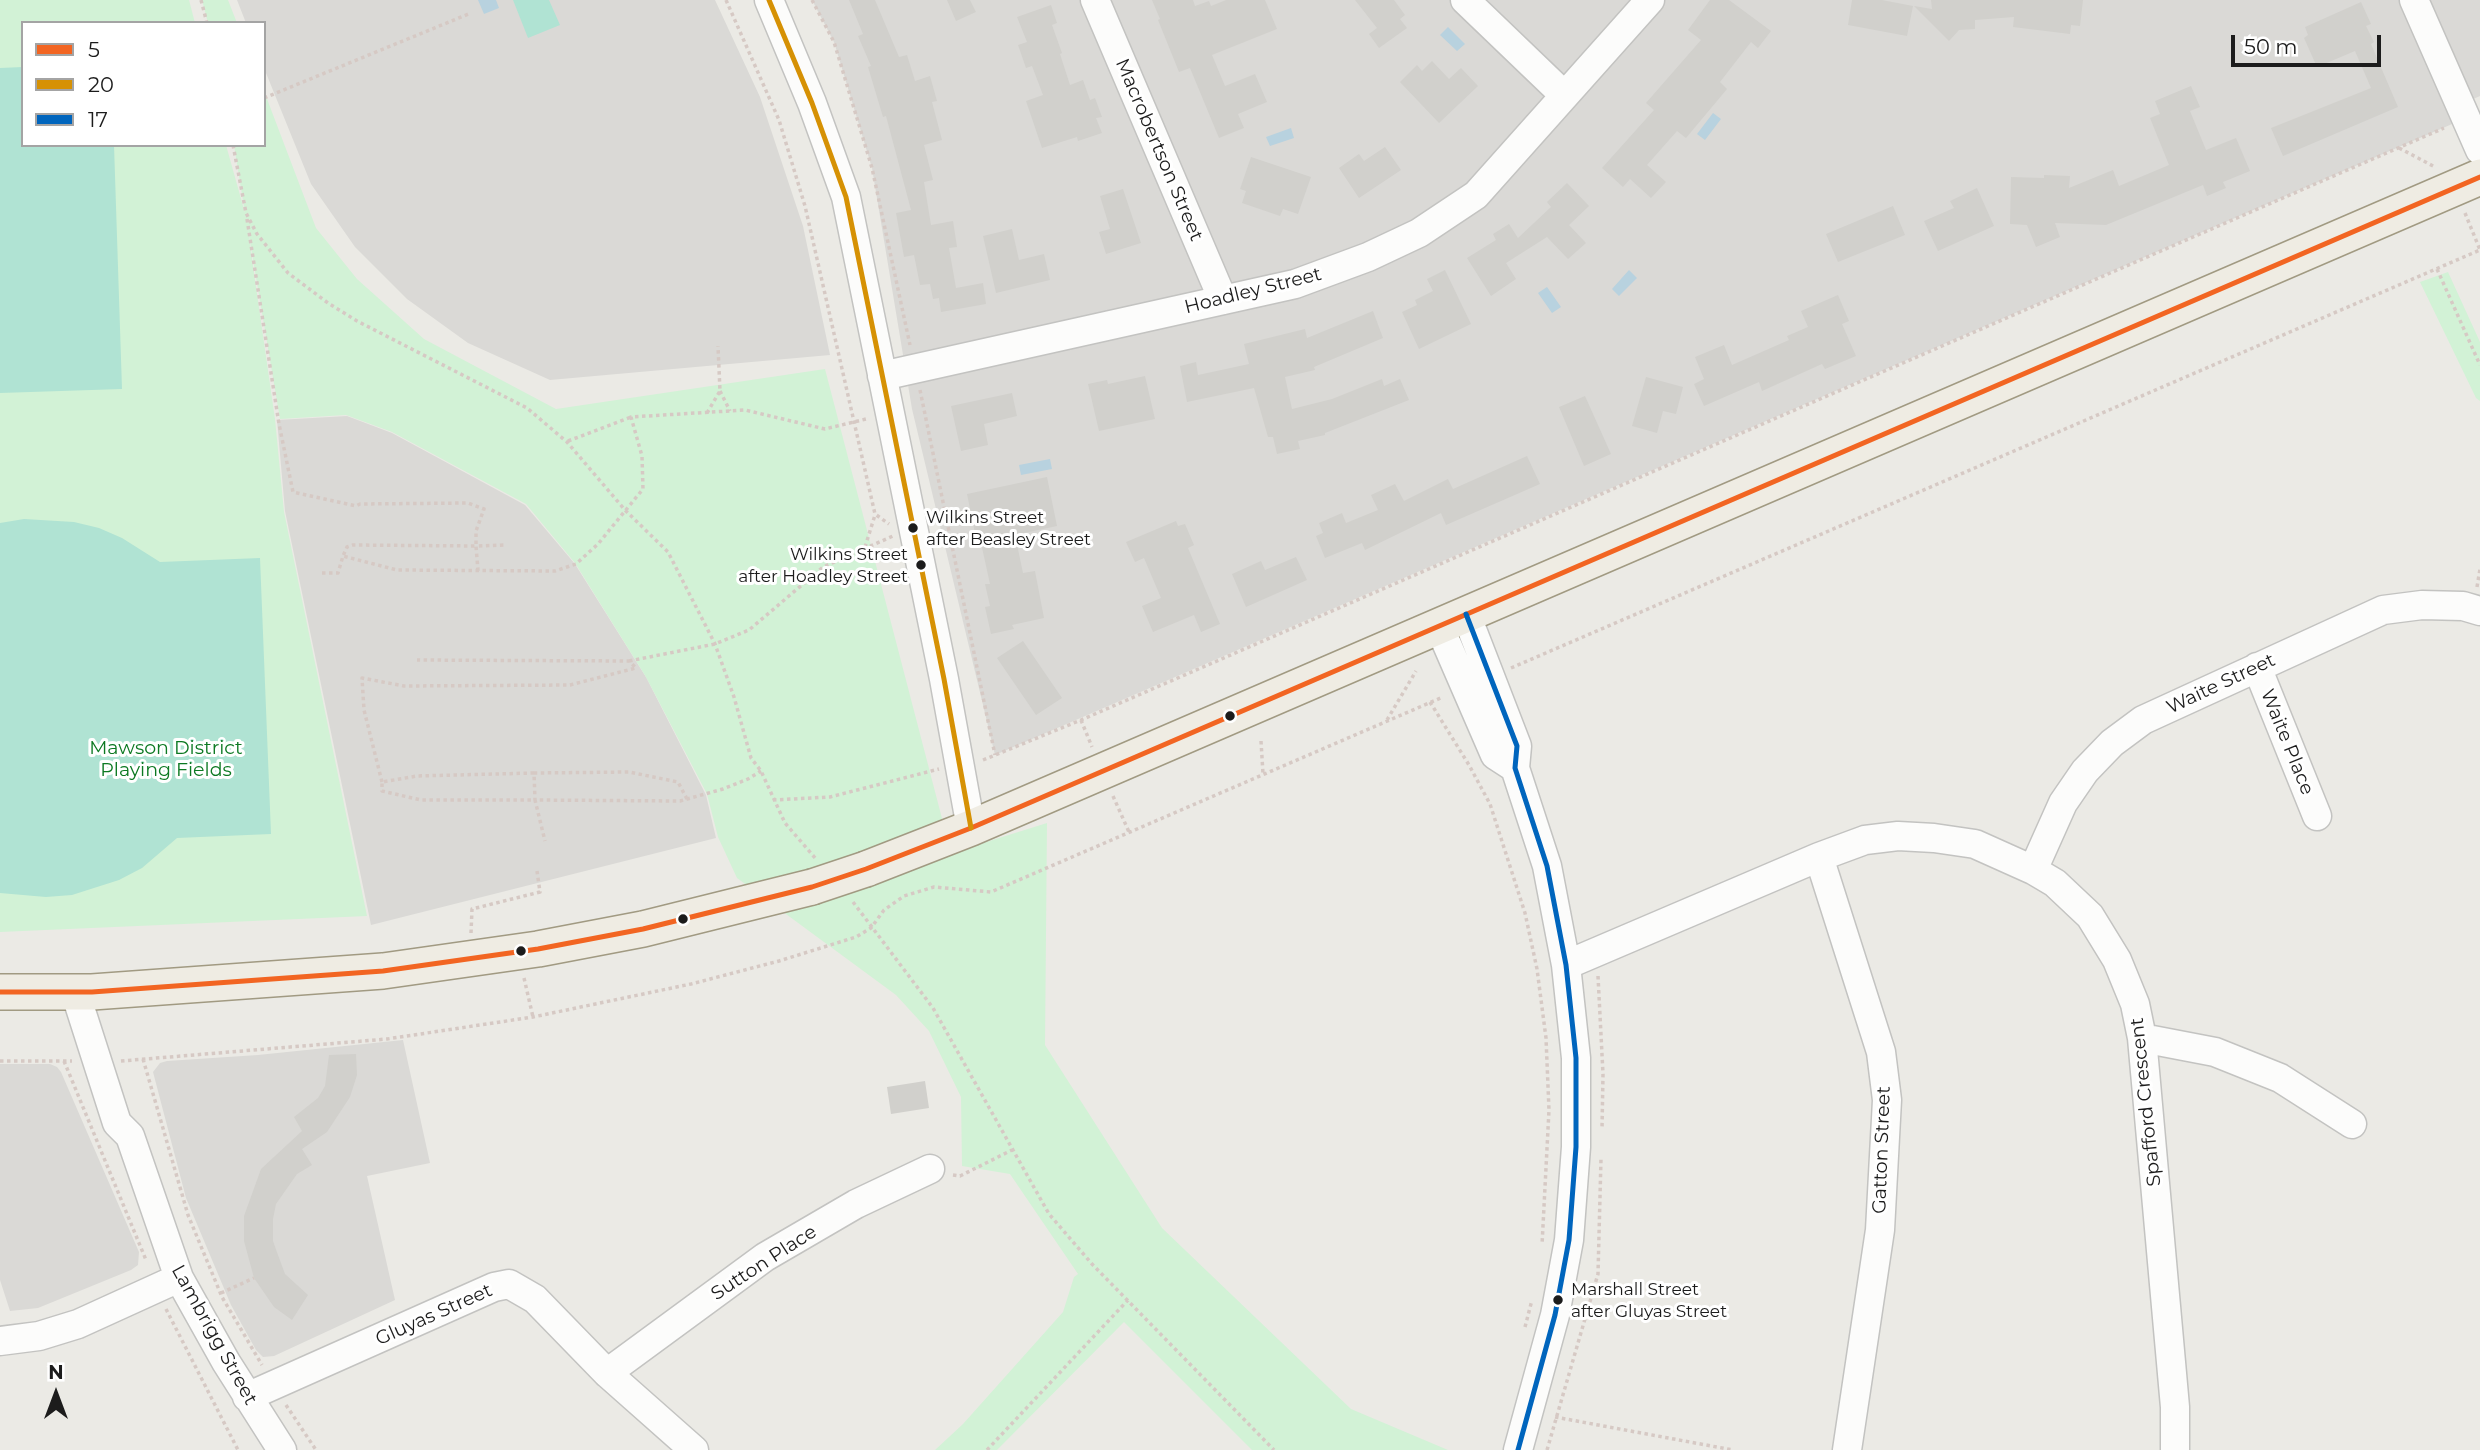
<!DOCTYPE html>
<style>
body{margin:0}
#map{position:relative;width:2480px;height:1450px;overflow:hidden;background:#ebeae5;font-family:Montserrat,sans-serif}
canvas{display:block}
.legend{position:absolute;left:21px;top:21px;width:245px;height:126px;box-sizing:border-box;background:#fff;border:2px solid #a4a4a4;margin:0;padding:9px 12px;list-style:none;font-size:21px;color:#1c1c1c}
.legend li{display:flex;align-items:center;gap:14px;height:35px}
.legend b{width:35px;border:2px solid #a4a4a4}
.north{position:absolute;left:21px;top:1359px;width:70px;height:70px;-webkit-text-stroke:5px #fff;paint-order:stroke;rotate:0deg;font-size:19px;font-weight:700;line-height:28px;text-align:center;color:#1c1c1c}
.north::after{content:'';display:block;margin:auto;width:24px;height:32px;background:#1c1c1c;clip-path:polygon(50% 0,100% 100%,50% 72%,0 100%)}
.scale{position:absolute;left:2231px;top:35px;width:150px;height:32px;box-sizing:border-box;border:4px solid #1c1c1c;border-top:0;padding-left:9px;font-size:21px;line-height:24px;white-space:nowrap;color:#1c1c1c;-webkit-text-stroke:5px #fff;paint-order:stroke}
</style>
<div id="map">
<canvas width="2480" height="1450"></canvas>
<ul class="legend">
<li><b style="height:9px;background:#f26522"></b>5</li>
<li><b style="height:9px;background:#d69104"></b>20</li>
<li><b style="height:9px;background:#0065bd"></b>17</li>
</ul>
<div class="north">N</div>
<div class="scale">50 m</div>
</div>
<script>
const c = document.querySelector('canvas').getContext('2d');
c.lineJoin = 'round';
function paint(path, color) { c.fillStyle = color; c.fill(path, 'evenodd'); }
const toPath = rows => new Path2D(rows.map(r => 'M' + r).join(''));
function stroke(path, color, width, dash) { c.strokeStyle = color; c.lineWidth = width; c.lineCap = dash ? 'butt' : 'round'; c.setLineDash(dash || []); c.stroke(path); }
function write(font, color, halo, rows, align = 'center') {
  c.font = font + ' Montserrat,sans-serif'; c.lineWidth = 6; c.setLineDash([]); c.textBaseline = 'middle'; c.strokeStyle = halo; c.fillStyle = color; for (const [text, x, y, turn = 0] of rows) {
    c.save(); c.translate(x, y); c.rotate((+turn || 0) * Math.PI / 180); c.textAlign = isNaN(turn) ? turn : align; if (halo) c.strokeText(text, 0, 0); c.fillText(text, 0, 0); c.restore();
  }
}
paint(toPath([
 [237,0,715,0,760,97,803,226,830,355,550,380,468,343,407,299,355,247,311,184,264,68,264,23,246,23],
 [812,0,2421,0,2466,118,995,755,912,409,872,168,834,42],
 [2429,0,2480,0,2480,96,2471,100],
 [347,416,392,433,525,505,575,564,646,677,706,795,716,838,371,925,285,511,277,420],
 [403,1040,430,1163,367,1176,395,1300,274,1356,263,1357,256,1350,231,1305,186,1198,153,1072,160,1063,167,1061,258,1055],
 [0,1064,50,1064,57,1067,61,1072,139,1252,138,1265,131,1270,38,1308,10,1311,0,1280]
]), '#dad9d6');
paint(toPath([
 [0,0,189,0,195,23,23,23,23,145,226,145,245,213,234,145,264,145,264,91,316,228,357,279,424,339,556,409,825,369,951,853,1047,823,1045,1045,1162,1228,1351,1409,1448,1450,1252,1450,1124,1322,997,1450,935,1450,963,1424,1063,1312,1074,1277,1078,1274,1010,1174,962,1166,961,1097,929,1031,896,995,737,878,718,837,707,794,646,677,575,563,526,504,392,432,346,415,280,419,247,224,275,419,284,512,367,916,0,932],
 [202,0,228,0,237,23,208,23],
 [2448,272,2480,342,2480,401,2476,398,2420,282]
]), '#d2f2d6');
paint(toPath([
 [513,0,549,0,560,25,528,38],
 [23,67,23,145,114,145,122,389,0,393,0,68],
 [24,519,74,522,99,528,122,538,160,562,260,558,271,834,177,838,142,868,119,880,72,895,46,897,0,893,0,523]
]), '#b0e3d3');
paint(toPath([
 [478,0,496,0,499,8,484,14],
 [1448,27,1465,44,1457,51,1440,35],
 [1713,113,1721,119,1705,140,1697,134],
 [1291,128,1294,138,1270,146,1266,137],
 [1629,270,1637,278,1619,296,1612,289],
 [1547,287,1561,307,1552,313,1538,293],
 [1050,459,1052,469,1021,475,1019,465]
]), '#b8d2df');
paint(toPath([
 [849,0,875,0,899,57,907,55,915,81,930,76,937,101,932,102,942,140,924,145,933,180,924,182,931,225,953,221,957,247,949,248,956,288,983,283,986,304,941,312,939,298,933,299,930,284,920,285,914,255,904,257,896,213,911,210,886,116,883,117,868,67,871,66,858,36,863,34],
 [947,0,970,0,976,12,956,21],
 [1152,0,1193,0,1195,6,1209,1,1211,6,1226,0,1265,0,1277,29,1212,55,1225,86,1255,74,1267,102,1238,114,1244,128,1219,138,1190,68,1179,72,1158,20,1160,19],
 [1355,0,1394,0,1405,15,1400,19,1407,28,1379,48,1369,34,1377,28],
 [1710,0,1729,0,1771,31,1758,48,1751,42,1720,82,1727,89,1686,138,1677,131,1647,165,1666,182,1651,198,1630,179,1623,187,1602,168,1654,110,1646,103,1701,40,1688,30],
 [1852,0,1882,0,1913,6,1907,36,1848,25],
 [1931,0,2083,0,2080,26,2071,25,2070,34,2013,27,2014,17,1975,20,1975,29,1959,30,1949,41,1914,6,1932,9],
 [2361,2,2371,24,2366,26,2374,42,2371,44,2398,107,2283,156,2271,128,2371,88,2355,51,2317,67,2304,38,2308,35,2305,27],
 [1051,5,1057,23,1052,25,1062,53,1060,54,1070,85,1083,80,1090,100,1095,98,1102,117,1096,118,1102,133,1078,141,1077,137,1042,148,1026,101,1043,95,1032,66,1026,68,1018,45,1027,42,1017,17],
 [1432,61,1449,79,1461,68,1478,86,1439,123,1400,82,1417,65,1422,71],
 [2191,86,2200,107,2190,111,2206,150,2236,138,2250,171,2223,182,2226,188,2207,196,2203,185,2106,225,2055,223,2060,237,2036,247,2027,225,2010,224,2011,177,2044,178,2044,175,2070,176,2069,188,2113,170,2119,186,2169,165,2150,118,2160,114,2155,101],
 [1385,147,1401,170,1359,198,1339,168,1359,154,1364,161],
 [1251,157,1311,177,1298,214,1283,209,1280,216,1242,203,1246,191,1240,189],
 [1567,183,1589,206,1569,225,1586,243,1568,259,1547,237,1506,263,1516,279,1491,296,1467,258,1496,240,1493,234,1509,224,1518,238,1551,207,1547,202],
 [1977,188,1994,226,1938,251,1924,221,1954,208,1950,201],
 [1123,189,1141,243,1106,254,1099,232,1110,229,1100,196],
 [1893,206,1905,235,1838,262,1826,234],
 [1012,229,1019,260,1044,254,1050,280,996,293,983,236],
 [1445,270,1471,324,1419,349,1402,312,1417,305,1415,300,1433,291,1427,279],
 [1838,295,1849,321,1842,324,1856,356,1825,369,1822,364,1762,391,1759,382,1704,406,1694,384,1704,379,1695,357,1724,345,1732,365,1789,340,1787,336,1808,327,1801,311],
 [1373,311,1383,338,1314,367,1315,370,1285,377,1292,409,1332,399,1382,379,1384,386,1400,379,1409,400,1325,433,1325,435,1298,441,1300,449,1277,454,1273,437,1268,437,1254,388,1187,402,1180,366,1196,362,1198,375,1249,364,1244,344,1305,329,1307,338],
 [1145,376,1155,419,1099,431,1088,384,1107,380,1108,384],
 [1646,377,1683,387,1676,414,1663,411,1657,433,1632,426],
 [1012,393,1017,416,984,424,988,445,961,451,951,406],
 [1585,396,1611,454,1584,466,1559,407],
 [1527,456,1540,484,1446,525,1441,513,1365,550,1362,543,1325,558,1316,536,1323,533,1319,523,1342,513,1346,523,1378,510,1371,495,1395,484,1404,501,1448,479,1453,489],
 [1047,477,1057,526,1015,535,1023,573,1035,571,1044,618,1012,625,1014,629,991,634,985,607,990,606,985,584,990,584,981,543,977,543,967,494],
 [1176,521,1178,526,1185,524,1194,545,1188,548,1220,624,1201,632,1194,615,1153,632,1142,606,1161,598,1144,558,1135,562,1126,542],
 [1296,557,1307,580,1246,607,1232,574,1261,561,1265,570],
 [1023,641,1062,698,1036,715,997,658],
 [356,1054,357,1075,350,1097,327,1132,302,1149,312,1165,297,1174,276,1204,273,1219,273,1241,278,1255,285,1274,308,1295,292,1320,274,1307,254,1278,244,1241,244,1216,261,1169,302,1131,294,1117,318,1098,325,1086,329,1055],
 [925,1081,929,1108,891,1114,887,1087]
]), '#d1d0cc');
const minor = toPath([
 [769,0,812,103,846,197,944,679,971,828],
 [1095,0,1223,300],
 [1465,0,1564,95],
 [2414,0,2480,150],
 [882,376,1295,284,1368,257,1419,233,1476,195,1650,0],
 [1466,614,1517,746,1515,768,1547,866,1566,965,1576,1058,1576,1147,1569,1240,1555,1315,1518,1450],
 [1439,626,1495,755,1515,768],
 [2257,667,2317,816],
 [1819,857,1881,1052,1887,1100,1880,1230,1847,1450],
 [2033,870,2063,803,2085,771,2112,743,2143,720,2383,610,2422,605,2463,606,2480,611],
 [1566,965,1819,857,1865,840,1898,836,1934,838,1975,844,2033,870,2055,883,2090,916,2117,960,2135,1004,2142,1038,2175,1407,2175,1450],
 [75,992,117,1123,130,1136,179,1278,226,1362,282,1450],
 [2142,1038,2215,1052,2280,1078,2352,1124],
 [0,1341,39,1336,78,1324,179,1278],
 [607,1373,765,1257,856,1204,930,1169],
 [247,1397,494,1287,509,1284,535,1299,607,1373,694,1450]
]);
const major = toPath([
 [866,869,971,828,2480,177],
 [0,992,92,992,383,971,538,949,643,929,812,887]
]);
stroke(minor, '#c3c3c1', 31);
stroke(major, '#a19a82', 38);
stroke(toPath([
 [201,0,207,23],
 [726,0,779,120,805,206,875,514,889,524],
 [812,0,834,42,872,168,910,345],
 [264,98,471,13],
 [233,145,246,213,257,234,288,273,328,303,357,321,527,408,567,442,625,510,668,552,715,644,734,697,751,758,761,771,785,823,816,859],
 [2399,148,2435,167],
 [2465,213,2480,250],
 [247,219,279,424,293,492,356,506,360,504,468,503,484,509,476,531,476,546,353,545,347,547,343,556],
 [2437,269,2480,365],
 [920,390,995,755],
 [720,391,730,411],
 [707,413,720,391,718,346],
 [568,441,631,417],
 [865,547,875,515],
 [478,571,476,546,505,545],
 [322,573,338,573,343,556,397,570,555,571,576,564,598,544,643,489,642,456,631,417,745,410,825,429,866,419],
 [2477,587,2480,569],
 [629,661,715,644,749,630,823,567,893,536],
 [1511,668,2480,250],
 [1430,702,1469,765,1490,804,1525,913,1537,969,1546,1038,1549,1110,1542,1245],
 [1081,720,1092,747],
 [1387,720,1416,671],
 [1261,741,1263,774],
 [983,760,1081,720,2444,128],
 [534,773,417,776,382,782,382,791,421,800,535,800,545,841],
 [382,782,364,710,362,678,404,686,570,685,636,668,629,661,417,660],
 [1113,796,1129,832],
 [687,799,678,782,629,772,534,773,535,800,680,801,723,789,748,779,761,771],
 [773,800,830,797,939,769],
 [853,902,933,1008,1049,1214,1092,1264,1274,1450],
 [471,933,472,909,540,892,537,871],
 [1598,976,1603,1074,1602,1129],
 [524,978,533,1017],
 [143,1059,188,1215,222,1297,262,1365],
 [0,1061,72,1061],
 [64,1061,146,1260],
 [121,1061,387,1039,533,1017,691,984,779,961,856,937,871,928,884,910,904,896,934,887,991,892,1443,697],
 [953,1175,960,1176,1012,1150],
 [221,1293,254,1278],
 [166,1309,238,1450],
 [1525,1327,1532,1300],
 [286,1405,316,1450],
 [1555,1417,1733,1450],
 [987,1450,1128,1300],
 [1547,1450,1598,1274,1601,1158]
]), '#d6c9c4', 3.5, [3.5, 3.5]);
stroke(minor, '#fcfcfb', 28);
stroke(major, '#efece3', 35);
const majorBridge = toPath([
 [812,887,866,869]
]);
stroke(majorBridge, '#a19a82', 38, []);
stroke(majorBridge, '#efece3', 35);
stroke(toPath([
 [0,992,92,992,383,971,538,949,643,929,812,887,866,869,971,828,2480,177]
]), '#f26522', 5);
stroke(toPath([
 [769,0,812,103,846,197,944,679,971,828]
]), '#d69104', 5);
stroke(toPath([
 [1466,614,1517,746,1515,768,1547,866,1566,965,1576,1058,1576,1147,1569,1240,1555,1315,1518,1450]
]), '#0065bd', 5);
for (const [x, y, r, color] of [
 [913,528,6,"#1c1c1c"],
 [921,565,6,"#1c1c1c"],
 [1230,716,6,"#1c1c1c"],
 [683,919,6,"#1c1c1c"],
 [521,951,6,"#1c1c1c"],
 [1558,1300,6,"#1c1c1c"]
]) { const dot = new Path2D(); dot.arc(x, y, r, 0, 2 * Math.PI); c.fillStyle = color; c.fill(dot); stroke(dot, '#fff', 2.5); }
write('17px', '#1c1c1c', '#fff', [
 ["Wilkins Street",926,518],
 ["after Beasley Street",926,540],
 ["Wilkins Street",908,555,"right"],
 ["after Hoadley Street",908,577,"right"],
 ["Marshall Street",1571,1290],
 ["after Gluyas Street",1571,1312]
], 'left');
write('19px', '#1c1c1c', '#fff', [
 ["Macrobertson Street",1159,150,67],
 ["Hoadley Street",1253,291,-14],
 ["Waite Street",2221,684,-25],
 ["Waite Place",2287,742,68],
 ["Spafford Crescent",2146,1102,-96],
 ["Gatton Street",1882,1150,-88],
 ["Sutton Place",764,1263,-33],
 ["Gluyas Street",434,1315,-24],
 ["Lambrigg Street",214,1335,61]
]);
write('19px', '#0c7922', '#fff', [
 ["Mawson District",166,748],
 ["Playing Fields",166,770]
]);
</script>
